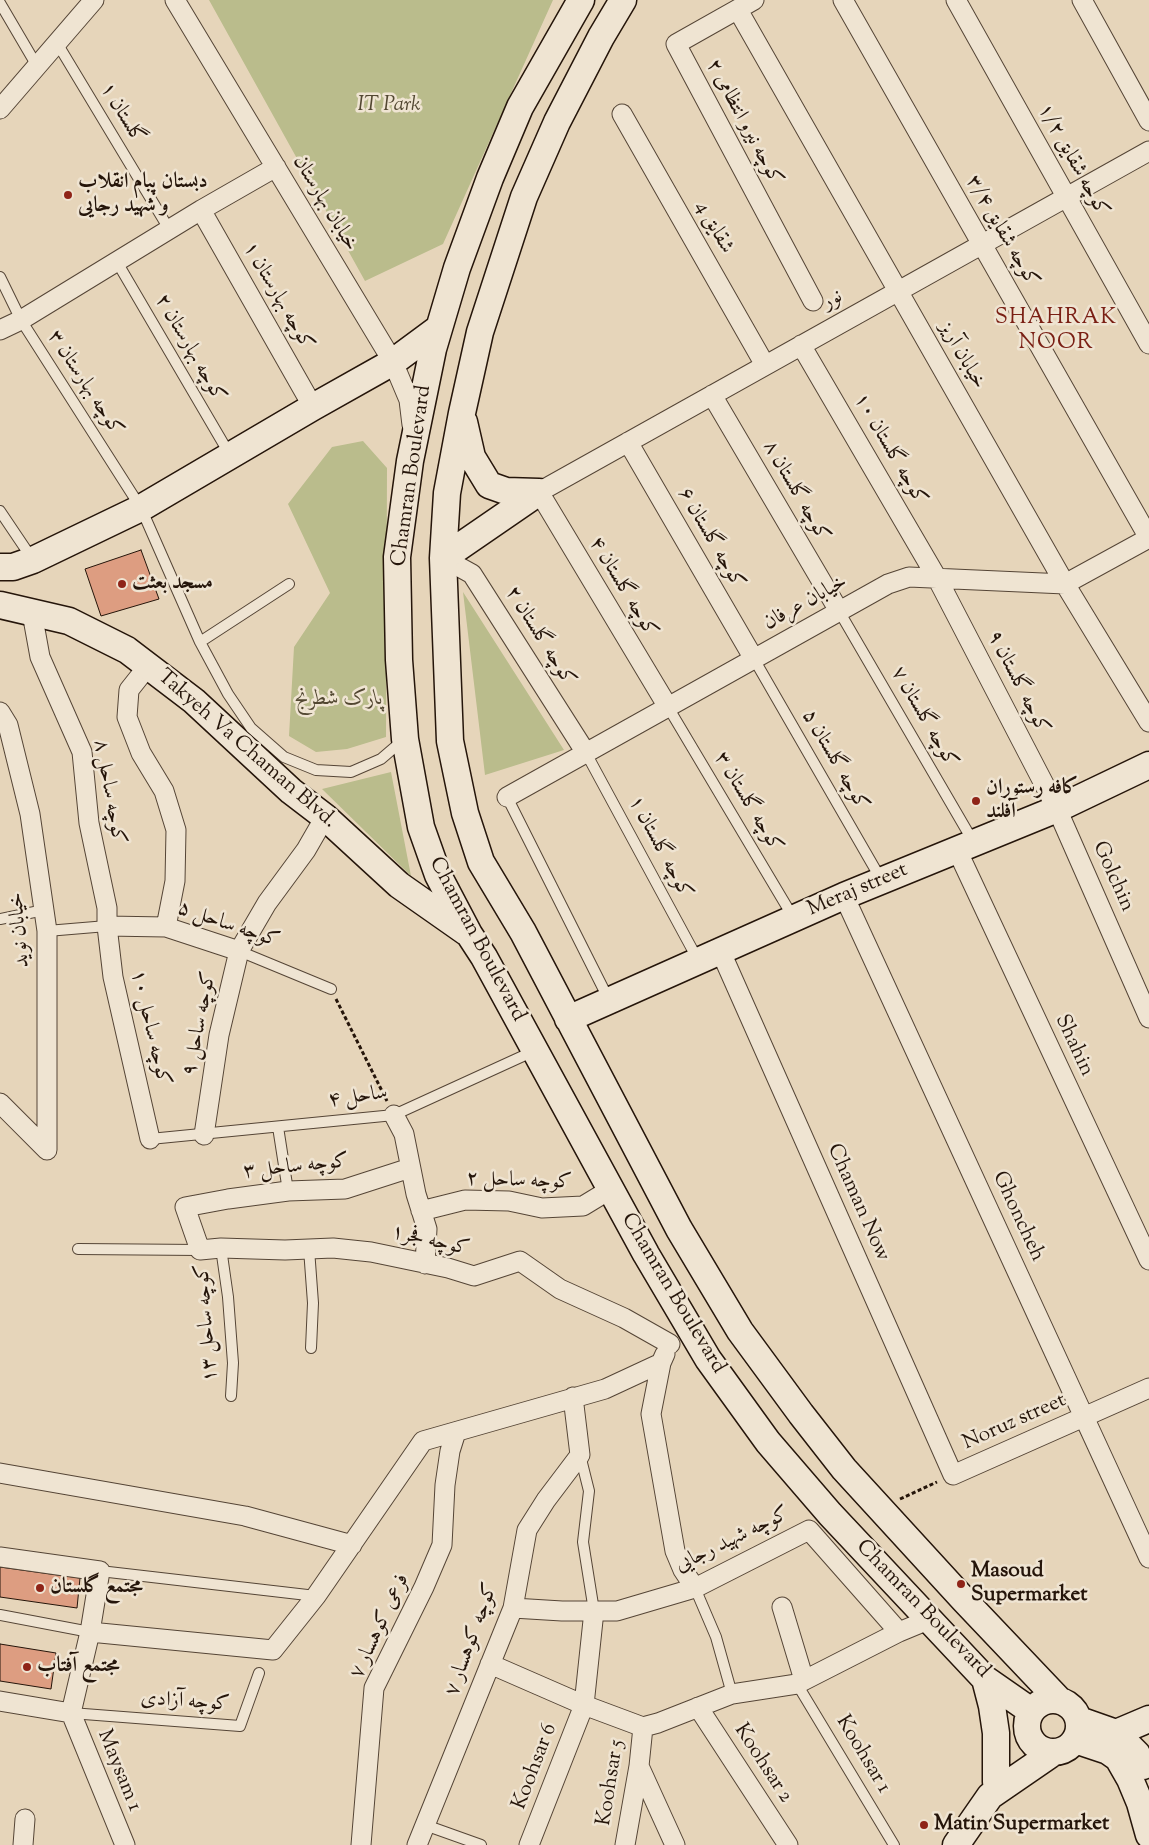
<!DOCTYPE html>
<meta charset="utf-8">
<style>
body{margin:0}
canvas{display:block;background:#e6d5ba}
</style>
<canvas width="1149" height="1845"></canvas>
<script>
const c = document.querySelector('canvas').getContext('2d');
c.lineJoin = 'round';
function paint(path, color) { c.fillStyle = color; c.fill(path, 'evenodd'); }
const toPath = rows => new Path2D(rows.map(r => 'M' + r).join(''));
function stroke(path, color, width, dash) { c.strokeStyle = color; c.lineWidth = width; c.lineCap = dash ? 'butt' : 'round'; c.setLineDash(dash || []); c.stroke(path); }
function write(font, color, halo, rows, align = 'center') {
  c.font = font + ' "Sorts Mill Goudy",Amiri,serif'; c.lineWidth = 5; c.setLineDash([]); c.textBaseline = 'middle'; c.strokeStyle = halo; c.fillStyle = color; for (const [text, x, y, turn = 0] of rows) {
    c.save(); c.translate(x, y); c.rotate((+turn || 0) * Math.PI / 180); c.textAlign = isNaN(turn) ? turn : align; if (halo) c.strokeText(text, 0, 0); c.fillText(text, 0, 0); c.restore();
  }
}
paint(toPath([
 [209,0,553,0,443,244,365,281],
 [363,441,387,468,386,737,347,749,316,752,289,736,294,647,330,593,288,504,332,447],
 [463,592,564,750,485,775],
 [391,772,411,876,322,789]
]), '#babc8c');
const building = toPath([
 [141,550,159,599,101,616,85,569,141,550],
 [0,1567,80,1578,77,1608,0,1597,0,1567],
 [0,1644,56,1653,51,1689,0,1681,0,1644]
]);
paint(building, '#dd9d81');
stroke(building, '#25150a', 1);
const lane = toPath([
 [0,3,37,66],
 [57,43,169,229],
 [117,262,230,455],
 [0,277,21,320,141,508,200,642,228,694,251,728,284,757,316,770,351,772,381,759,402,741],
 [0,511,33,560],
 [839,611,974,843],
 [200,642,289,584],
 [754,659,882,881],
 [668,707,793,917],
 [586,753,698,960],
 [507,797,609,1000],
 [0,919,44,910],
 [47,931,107,926],
 [239,951,331,989],
 [278,1127,288,1191],
 [150,1139,394,1115,534,1051],
 [221,1248,228,1297,233,1363,231,1396],
 [78,1249,200,1250],
 [309,1249,313,1303,311,1348],
 [580,1455,589,1491,583,1542,594,1611],
 [100,1571,316,1596],
 [695,1588,716,1637,732,1694],
 [0,1615,90,1632],
 [797,1684,894,1845],
 [71,1713,240,1726,259,1673],
 [425,1825,481,1845]
]);
const street = toPath([
 [175,0,393,362,409,400,412,425],
 [754,0,676,44,813,301],
 [843,0,1149,538],
 [956,0,1149,344],
 [1082,0,1149,121],
 [738,10,1065,584,1149,722],
 [0,109,94,0],
 [622,114,765,365],
 [201,210,313,407],
 [0,330,21,320,201,210,276,167],
 [801,345,937,578,1057,809,1149,1018],
 [712,395,839,611],
 [628,442,754,659],
 [443,558,472,574,586,753],
 [32,613,40,657,82,752,89,823,107,908,107,926,113,977,150,1139],
 [148,666,129,690,127,717,141,753,164,791,176,830,175,881,166,927],
 [668,707,539,492,1149,151],
 [0,712,8,725,30,814,47,931,47,1150],
 [507,797,888,584,909,577,1065,584,1149,538],
 [957,850,1149,1260],
 [844,896,1149,1558],
 [107,926,166,927,239,951],
 [720,950,953,1475,1149,1388],
 [0,1103,47,1150],
 [394,1115,404,1134,416,1194,427,1229,425,1264],
 [204,1135,219,1035,239,951,267,903,306,850,325,817],
 [410,1168,345,1189,288,1191,228,1199,185,1207,200,1250,221,1248,285,1250,333,1248,371,1252,448,1268,474,1276,520,1261,560,1289,624,1318,670,1344],
 [421,1211,465,1200,509,1201,542,1208,583,1206,611,1189],
 [665,1354,661,1363,651,1414,675,1551,683,1570,695,1588],
 [0,1473,245,1516,352,1545],
 [0,1557,100,1571,90,1632,71,1713],
 [782,1607,804,1680],
 [513,1608,562,1611,617,1611,695,1588,809,1530,899,1632],
 [90,1632,273,1650,316,1596,423,1441,605,1389,661,1363],
 [490,1664,584,1705,643,1727,658,1723,732,1694,797,1684,899,1632,928,1620],
 [0,1701,71,1713],
 [698,1707,788,1845],
 [71,1713,125,1845],
 [639,1766,675,1845],
 [23,1845,25,1819],
 [361,1845,374,1688,424,1587,442,1545,445,1485,450,1451,456,1432],
 [417,1845,513,1608,527,1530,546,1500,580,1455,573,1397],
 [529,1845,584,1705,594,1611],
 [625,1845,639,1766,643,1727]
]);
const secondary = toPath([
 [581,0,520,107,490,178,457,268,433,349,410,461,397,557,399,660,405,739,421,827,438,875,469,934,484,957,646,1254,708,1359,768,1442,830,1514,985,1679,1031,1711],
 [623,0,601,37,557,122,524,197,480,332,462,413,447,493,443,558,450,741,465,813,481,862,523,932,679,1229,740,1331,801,1414,844,1469,964,1600,1059,1700],
 [464,422,472,457,489,485,506,491,539,492],
 [443,558,539,492],
 [0,567,13,567,33,560,141,508,313,407,393,362,439,328],
 [0,605,69,621,127,650,194,701,291,791,325,817,399,885,466,932],
 [568,1019,844,896,1057,809,1149,765],
 [985,1679,992,1706,996,1733,996,1782],
 '1027 1726a26 26 0 1 1 52 0a26 26 0 1 1-52 0Z',
 [1079,1720,1116,1733,1137,1754,1143,1766],
 [1116,1733,1149,1719],
 [1075,1740,1108,1751,1118,1758,1130,1779,1140,1803,1149,1835],
 [956,1845,990,1796,1054,1752]
]);
stroke(lane, '#554536', 12);
stroke(street, '#554536', 21);
stroke(secondary, '#25150a', 29);
stroke(toPath([
 [336,999,387,1101],
 [900,1499,937,1482]
]), '#25150a', 3, [4, 2.5]);
stroke(lane, '#efe4d2', 10);
stroke(street, '#efe4d2', 19);
stroke(secondary, '#efe4d2', 26);
for (const [x, y, r, color] of [
 [68,195,5,"#8f2418"],
 [122,584,5,"#8f2418"],
 [976,801,5,"#8f2418"],
 [961,1584,5,"#8f2418"],
 [40,1588,5,"#8f2418"],
 [27,1667,5,"#8f2418"],
 [924,1825,5,"#8f2418"]
]) { const dot = new Path2D(); dot.arc(x, y, r, 0, 2 * Math.PI); c.fillStyle = color; c.fill(dot); stroke(dot, '#efe4d2', 2); }
write('italic 21px', '#524731', '#efe4d2', [
 ["IT Park",389,106],
 ["پارک شطرنج",339,700]
]);
write('21px', '#25150a', '#efe4d2', [
 ["گلستان ١",121,114,59],
 ["کوچه نیرو انتظامی ۲",743,123,62],
 ["کوچه شقایق ۱/۲",1072,161,61],
 ["خیابان بهارستان",324,204,59],
 ["شقایق 4",713,228,60],
 ["کوچه شقایق ۳/۴",1001,232,60],
 ["کوچه بهارستان ۱",277,297,60],
 ["نور",833,301,-29],
 ["کوچه بهارستان ۲",189,349,60],
 ["خیابان آریز",961,356,60],
 ["کوچه بهارستان ۳",84,384,57],
 ["کوچه گلستان ۱۰",889,450,60],
 ["Chamran Boulevard",413,476,-82],
 ["کوچه گلستان ۸",795,492,60],
 ["کوچه گلستان ۶",710,539,60],
 ["کوچه گلستان ۴",622,588,59],
 ["خیابان عرفان",806,604,-29],
 ["کوچه گلستان ۲",539,637,58],
 ["کوچه گلستان ۹",1017,683,63],
 ["کوچه گلستان ۷",923,718,60],
 ["Takyeh Va Chaman Blvd.",246,750,41],
 ["کوچه گلستان ۵",834,761,60],
 ["کوچه ساحل ۸",108,792,80],
 ["کوچه گلستان ۳",747,803,59],
 ["کوچه گلستان ۱",659,848,62],
 ["Golchin",1112,877,66],
 ["Meraj street",858,891,-23],
 ["کوچه ساحل ۵",228,926,19],
 ["خیابان نوید",21,930,-95],
 ["Chamran Boulevard",476,940,62],
 ["کوچه ساحل ۹",201,1024,-79],
 ["کوچه ساحل ۱۰",149,1028,77],
 ["Shahin",1073,1046,65],
 ["ساحل ۴",358,1098,-8],
 ["کوچه ساحل ۳",296,1168,-6],
 ["کوچه ساحل ۲",519,1182,2],
 ["Chaman Now",857,1203,66],
 ["Ghoncheh",1017,1217,65],
 ["کوچه فجر۱",430,1242,13],
 ["Chamran Boulevard",672,1294,59],
 ["کوچه ساحل ۱۳",208,1323,-94],
 ["Noruz street",1015,1423,-24],
 ["کوچه شهید رجایی",733,1541,-26],
 ["Chamran Boulevard",922,1610,46],
 ["فرعی کوهسار ۷",381,1627,-65],
 ["کوچه کوهسار ۷",473,1640,-70],
 ["کوچه آزادی",185,1703,4],
 ["Koohsar 1",862,1755,59],
 ["Koohsar 2",762,1764,57],
 ["Koohsar 6",536,1767,-69],
 ["Maysam 1",118,1771,68],
 ["Koohsar 5",612,1783,-81]
]);
write('bold 21px', '#25150a', '#efe4d2', [
 ["دبستان پبام انقلاب",78,183],
 ["و شهید رجایی",78,207],
 ["مسجد بعثت",132,584],
 ["کافه رستوران",986,789],
 ["آفلند",986,813],
 ["Masoud",971,1572],
 ["Supermarket",971,1596],
 ["مجتمع گلستان",50,1588],
 ["مجتمع آفتاب",37,1667],
 ["Matin Supermarket",934,1825]
], 'left');
c.letterSpacing = '1px';
write('22px', '#7a1f14', '#efe4d2', [
 ["SHAHRAK",1056,319],
 ["NOOR",1056,344]
]);
c.letterSpacing = '0px';
</script>
